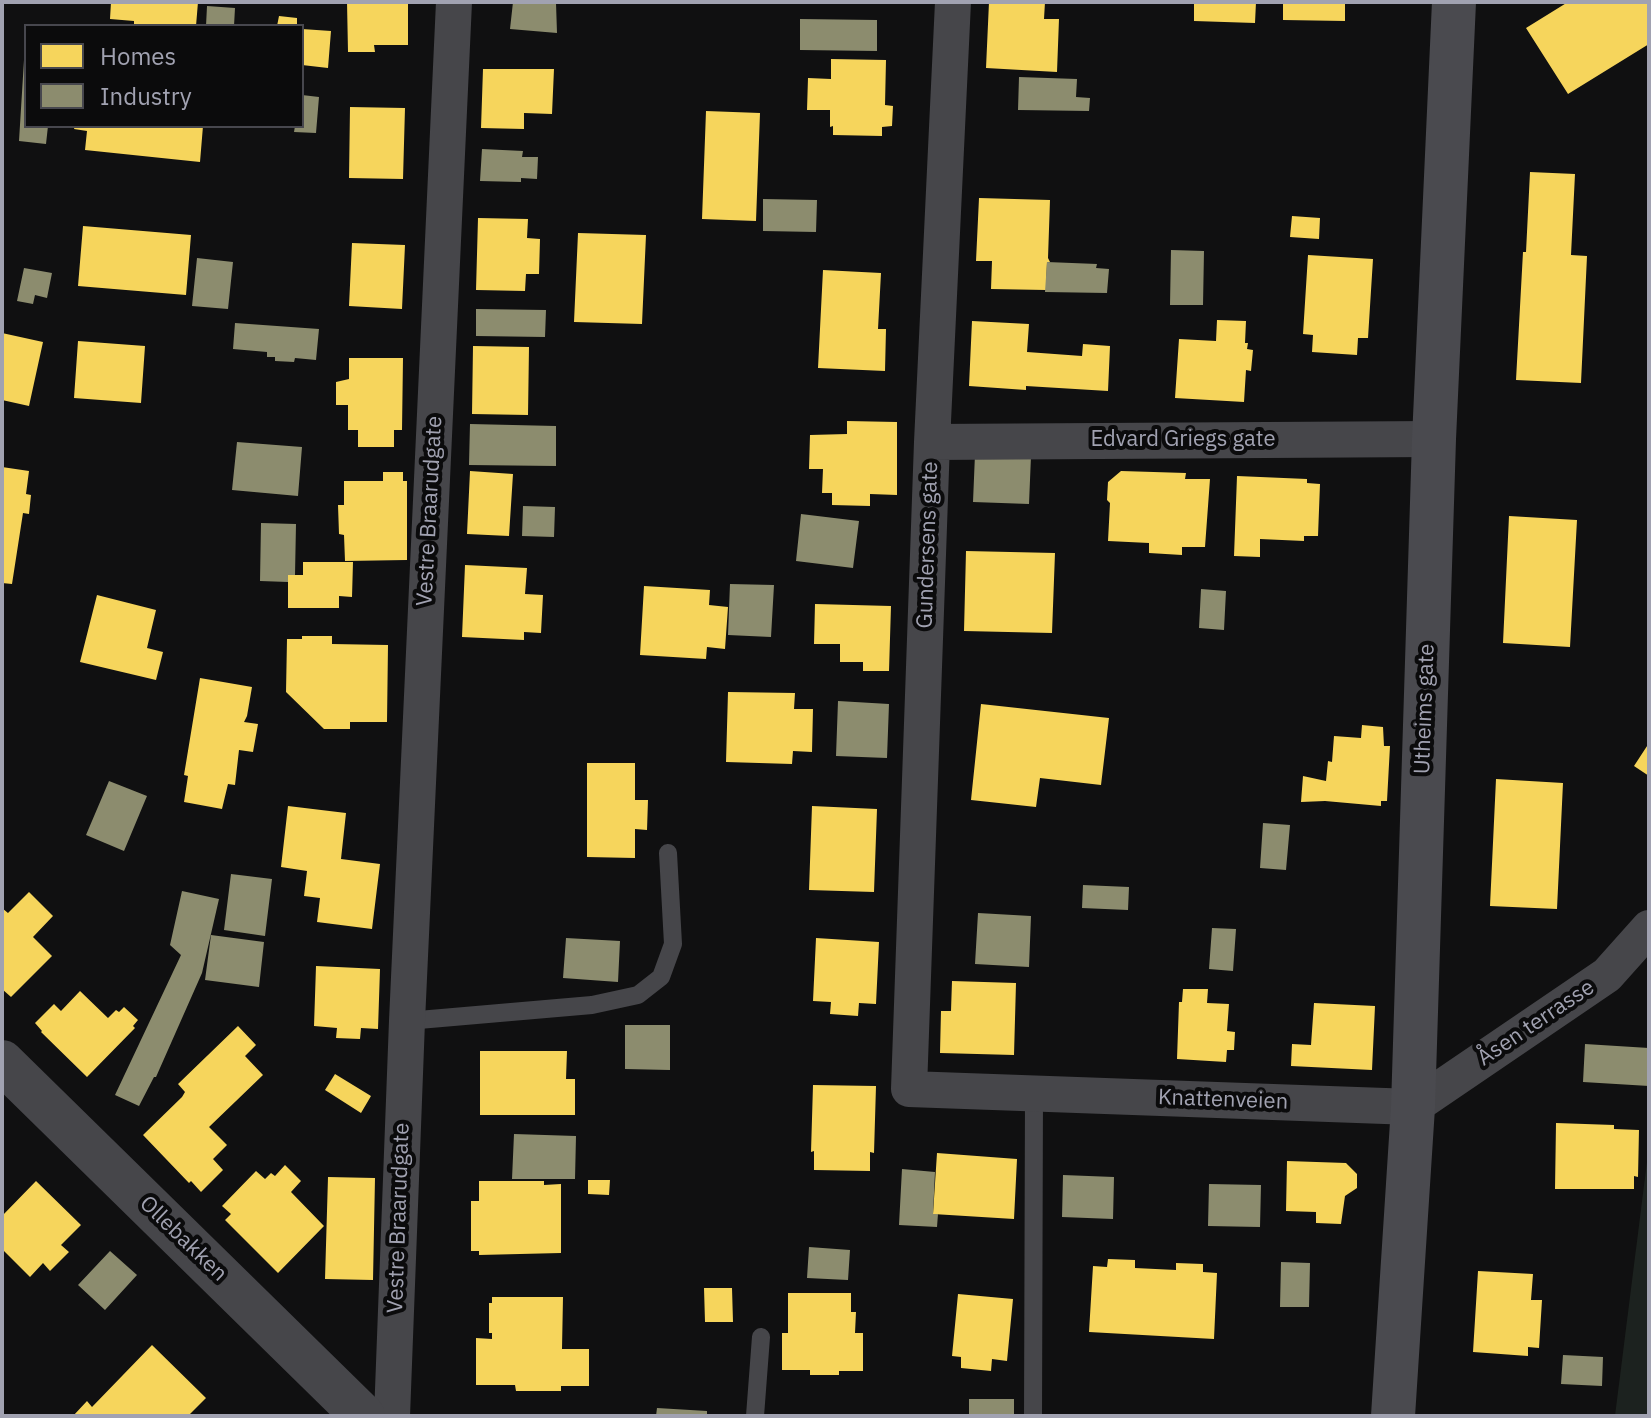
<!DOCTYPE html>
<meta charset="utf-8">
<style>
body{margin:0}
#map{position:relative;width:1651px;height:1418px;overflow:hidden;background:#101011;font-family:"IBM Plex Sans",sans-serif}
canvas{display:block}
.frame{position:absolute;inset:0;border:4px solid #a1a2b1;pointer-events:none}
.legend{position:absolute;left:24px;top:24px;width:280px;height:104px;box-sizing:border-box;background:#0b0b0c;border:2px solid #47474e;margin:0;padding:10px 14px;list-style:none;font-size:24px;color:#a1a2b1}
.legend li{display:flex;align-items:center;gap:16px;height:40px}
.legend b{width:40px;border:2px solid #47474e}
</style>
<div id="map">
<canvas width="1651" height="1418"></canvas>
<div class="frame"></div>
<ul class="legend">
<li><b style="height:22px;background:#f6d55c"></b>Homes</li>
<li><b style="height:22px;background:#8c8c6e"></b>Industry</li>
</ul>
</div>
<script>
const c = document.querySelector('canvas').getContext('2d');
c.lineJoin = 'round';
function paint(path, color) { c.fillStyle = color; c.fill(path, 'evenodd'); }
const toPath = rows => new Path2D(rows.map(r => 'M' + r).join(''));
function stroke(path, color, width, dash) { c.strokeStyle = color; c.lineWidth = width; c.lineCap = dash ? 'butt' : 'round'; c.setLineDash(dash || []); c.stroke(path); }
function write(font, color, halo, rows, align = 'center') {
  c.font = font + ' "IBM Plex Sans",sans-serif'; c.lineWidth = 8; c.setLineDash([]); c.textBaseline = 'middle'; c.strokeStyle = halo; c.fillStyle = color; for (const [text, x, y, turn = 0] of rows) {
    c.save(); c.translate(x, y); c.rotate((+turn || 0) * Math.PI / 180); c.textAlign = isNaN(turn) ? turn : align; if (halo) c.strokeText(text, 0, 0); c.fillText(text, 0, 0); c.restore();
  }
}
paint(toPath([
 [1649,1146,1649,1416,1615,1416]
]), '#1c221f');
paint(toPath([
 [111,2,198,2,196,26,134,26,134,21,110,19],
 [347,2,408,2,408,45,374,45,375,52,348,52],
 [989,2,1045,2,1044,19,1059,19,1057,72,986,68],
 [1194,2,1256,2,1255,23,1194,21],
 [1283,2,1345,2,1345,21,1283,20],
 [1568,2,1649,2,1649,44,1568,94,1526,28],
 [279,16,297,18,297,26,277,26],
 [302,29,331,31,328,68,302,65],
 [831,59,886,60,885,105,893,106,892,126,882,127,882,136,833,135,833,126,830,127,830,110,807,110,808,78,831,79],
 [483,69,554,69,552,114,524,113,524,129,481,128],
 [350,107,405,108,403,179,349,178],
 [706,111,760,113,756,221,702,219],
 [75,126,203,126,200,162,85,150,87,131,74,129],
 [1530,172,1575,174,1571,255,1587,256,1581,383,1516,380,1523,252,1526,252],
 [979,198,1050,200,1048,258,1050,262,1047,262,1046,290,991,289,992,261,976,261],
 [1292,216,1320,218,1319,239,1290,237],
 [478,218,528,219,527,238,540,239,539,274,526,274,525,291,476,290],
 [83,226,191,235,186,295,78,286],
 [578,233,646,235,642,324,574,322],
 [352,243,405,245,402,309,349,306],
 [1308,255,1373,259,1368,338,1358,338,1357,355,1312,352,1313,335,1303,334],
 [823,270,881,273,878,329,886,329,885,371,818,368],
 [1217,320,1246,321,1245,343,1248,343,1247,349,1253,350,1251,371,1246,370,1244,402,1175,398,1179,339,1216,341],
 [972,321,1029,324,1027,352,1082,356,1083,344,1110,346,1108,391,1026,386,1026,390,969,386],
 [2,333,43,342,29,406,2,400],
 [78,341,145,346,141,403,74,398],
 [473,346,529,347,528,415,472,414],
 [349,358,403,358,402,430,394,430,394,447,358,447,358,430,348,430,348,405,336,405,336,382,349,379],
 [847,421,897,422,897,495,870,494,870,506,832,505,832,493,822,493,823,469,809,469,810,435,847,434],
 [2,467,29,471,26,494,31,495,29,514,23,513,12,584,2,583],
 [470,471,513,474,509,536,467,534],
 [1121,471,1186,473,1185,479,1210,479,1205,547,1182,547,1182,555,1149,553,1149,543,1108,541,1110,503,1107,500,1108,482],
 [383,472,403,472,403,481,407,481,407,560,345,561,344,535,339,534,338,505,344,505,344,481,383,481],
 [1237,476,1307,479,1307,483,1320,484,1318,536,1304,536,1304,541,1260,539,1260,557,1234,556],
 [1509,516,1577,520,1570,647,1503,643],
 [966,551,1055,553,1052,633,964,631],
 [303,562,353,562,352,597,339,596,339,608,288,608,288,575,303,575],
 [465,565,527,568,525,594,543,595,541,633,524,632,524,640,462,637],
 [644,586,710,590,709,605,728,607,725,649,707,647,706,659,640,655],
 [97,595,156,610,147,648,163,652,156,680,80,662],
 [815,604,891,606,889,671,863,671,863,662,840,662,840,644,814,644],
 [302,636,332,636,332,644,388,645,387,722,350,722,350,729,324,729,286,692,287,639,302,639],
 [200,678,252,687,247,716,244,722,258,724,253,752,239,750,235,785,228,784,222,809,184,802,188,776,184,775],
 [728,692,795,693,794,709,813,709,812,752,793,751,792,764,726,762],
 [981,704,1109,718,1101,785,1040,778,1036,807,971,800],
 [1362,725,1383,727,1384,746,1390,746,1387,801,1381,801,1381,806,1325,801,1301,802,1303,776,1326,781,1328,761,1332,762,1334,736,1361,738],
 [1649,743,1649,776,1634,766],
 [587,763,635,763,635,800,648,800,647,830,635,829,635,858,587,857],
 [1496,779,1563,783,1557,909,1490,906],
 [288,806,346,813,341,859,380,864,372,929,317,922,320,898,304,896,307,871,281,867],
 [812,806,877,809,874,892,809,890],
 [29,892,53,916,33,937,52,956,11,997,2,989,2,908,8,913],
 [816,938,879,942,876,1004,859,1003,858,1016,830,1014,831,1002,813,1001],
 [316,966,380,969,378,1029,361,1028,360,1039,336,1038,337,1028,314,1026],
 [952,981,1016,983,1014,1055,940,1053,941,1011,951,1011],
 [1183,989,1208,989,1207,1003,1229,1004,1227,1031,1235,1032,1234,1050,1227,1050,1226,1062,1177,1059,1179,1002,1182,1002],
 [80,991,108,1018,116,1010,119,1012,124,1007,138,1020,133,1026,135,1028,87,1077,41,1032,42,1031,35,1023,54,1004,61,1011],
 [1314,1003,1375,1006,1372,1070,1291,1066,1292,1044,1311,1045],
 [238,1026,256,1045,245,1056,263,1075,209,1127,227,1145,213,1159,223,1170,201,1192,191,1181,189,1183,143,1135,182,1097,185,1092,178,1084],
 [480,1051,567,1051,566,1079,575,1079,575,1115,480,1115],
 [335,1074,371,1096,361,1113,325,1090],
 [813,1085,876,1086,874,1153,870,1152,870,1171,814,1170,814,1151,811,1152],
 [1556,1123,1614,1125,1614,1129,1639,1130,1638,1177,1634,1176,1634,1189,1555,1189],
 [937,1153,1017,1159,1014,1219,933,1214],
 [1287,1161,1346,1163,1357,1174,1357,1188,1345,1196,1341,1224,1316,1223,1316,1212,1286,1211],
 [285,1165,301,1181,291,1192,324,1226,278,1273,225,1220,231,1214,222,1206,256,1171,265,1179,271,1173,275,1176],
 [328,1177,375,1178,373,1280,325,1279],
 [588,1180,610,1180,609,1195,588,1194],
 [36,1181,81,1225,61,1245,69,1252,50,1271,43,1263,30,1277,2,1249,2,1216],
 [479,1181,544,1181,544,1185,561,1184,561,1253,479,1255,479,1251,471,1251,471,1201,479,1201],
 [1108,1259,1135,1260,1135,1268,1176,1270,1176,1263,1203,1264,1203,1272,1217,1273,1214,1339,1089,1332,1093,1266,1107,1267],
 [1478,1271,1533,1274,1531,1300,1542,1300,1539,1348,1528,1347,1528,1356,1473,1352],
 [704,1288,732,1288,733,1322,705,1322],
 [788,1293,851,1293,851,1312,856,1312,855,1333,863,1333,863,1371,839,1371,839,1375,810,1375,810,1370,782,1370,782,1333,788,1333],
 [958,1294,1013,1299,1007,1361,992,1359,991,1371,961,1368,961,1357,952,1356],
 [492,1297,563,1297,562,1349,589,1349,589,1386,561,1386,561,1391,516,1391,515,1385,476,1385,476,1338,492,1339,492,1333,489,1333,489,1303,492,1303],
 [152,1345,206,1398,188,1416,73,1416,87,1401,92,1407]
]), '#f6d55c');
paint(toPath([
 [513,2,556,3,557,33,510,29],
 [207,6,235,8,234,26,206,26],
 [800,19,877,20,877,51,800,50],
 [24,60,26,60,26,126,48,126,46,144,19,141],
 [1019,77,1077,79,1076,97,1090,98,1089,111,1018,110],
 [302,95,319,97,316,133,294,132,295,126,302,126],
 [482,149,523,151,522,157,538,157,537,179,521,178,521,182,480,181],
 [763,199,817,200,816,232,763,231],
 [1171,250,1204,251,1203,305,1170,305],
 [197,258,233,262,228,309,192,306],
 [1047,262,1097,264,1096,268,1109,269,1107,293,1045,292],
 [24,268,52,273,47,298,35,295,33,304,17,301],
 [476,309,546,310,545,337,476,336],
 [235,323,319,329,316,360,295,358,294,362,275,361,275,357,267,357,267,352,233,349],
 [470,424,556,426,556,466,469,465],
 [237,442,302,447,298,496,232,490],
 [975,454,1031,456,1029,504,973,502],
 [523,506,555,507,554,537,522,536],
 [801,514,859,521,853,568,796,561],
 [261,523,296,524,295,575,288,575,288,582,260,581],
 [730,584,774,585,771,637,728,635],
 [1201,589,1226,591,1224,630,1199,628],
 [838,701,889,704,887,758,836,756],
 [109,781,147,796,124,851,86,835],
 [1263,823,1290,825,1286,870,1260,868],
 [231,874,272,879,265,936,224,930],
 [1083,885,1129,887,1128,910,1082,908],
 [182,891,219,899,202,973,156,1077,154,1077,139,1106,115,1095,181,955,170,945],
 [978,913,1031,916,1029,967,975,964],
 [1212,928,1236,929,1233,971,1209,969],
 [211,935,264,942,259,987,205,980],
 [566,938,620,941,618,982,563,978],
 [625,1025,670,1025,670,1070,625,1069],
 [1585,1044,1649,1048,1649,1086,1583,1082],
 [514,1134,576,1136,575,1179,512,1179],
 [902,1169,935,1172,933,1214,938,1214,937,1227,899,1225],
 [1063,1175,1114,1177,1113,1219,1062,1217],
 [1209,1184,1261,1185,1260,1227,1208,1226],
 [809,1247,850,1250,848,1280,807,1278],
 [110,1251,137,1275,105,1310,78,1285],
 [1281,1262,1310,1263,1309,1307,1280,1307],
 [1563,1355,1603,1357,1602,1386,1561,1384],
 [969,1399,1014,1399,1014,1416,969,1416],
 [657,1408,707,1411,707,1416,656,1416]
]), '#8c8c6e');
stroke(toPath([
 [407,1021,592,1005,638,995,661,977,673,944,668,853],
 [755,1416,761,1337],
 [1033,1416,1034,1093]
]), '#46464a', 18);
stroke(toPath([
 [953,2,932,442,909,1089,1413,1107,1607,975,1649,928],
 [932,442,1434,439],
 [392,1416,407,1021,454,2]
]), '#46464a', 36);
stroke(toPath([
 [2,1062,363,1416]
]), '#46464a', 44);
stroke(toPath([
 [1393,1416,1413,1107,1434,439,1454,2]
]), '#4a4a4f', 44);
write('22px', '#a1a2b1', '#0b0b0c', [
 ["Edvard Griegs gate",1183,440],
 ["Vestre Braarudgate",430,511,-87],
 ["Gundersens gate",928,545,-88],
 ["Utheims gate",1425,709,-88],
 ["Åsen terrasse",1536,1023,-34],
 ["Knattenveien",1223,1100,2],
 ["Vestre Braarudgate",399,1218,-88],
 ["Ollebakken",183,1239,44]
]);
</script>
